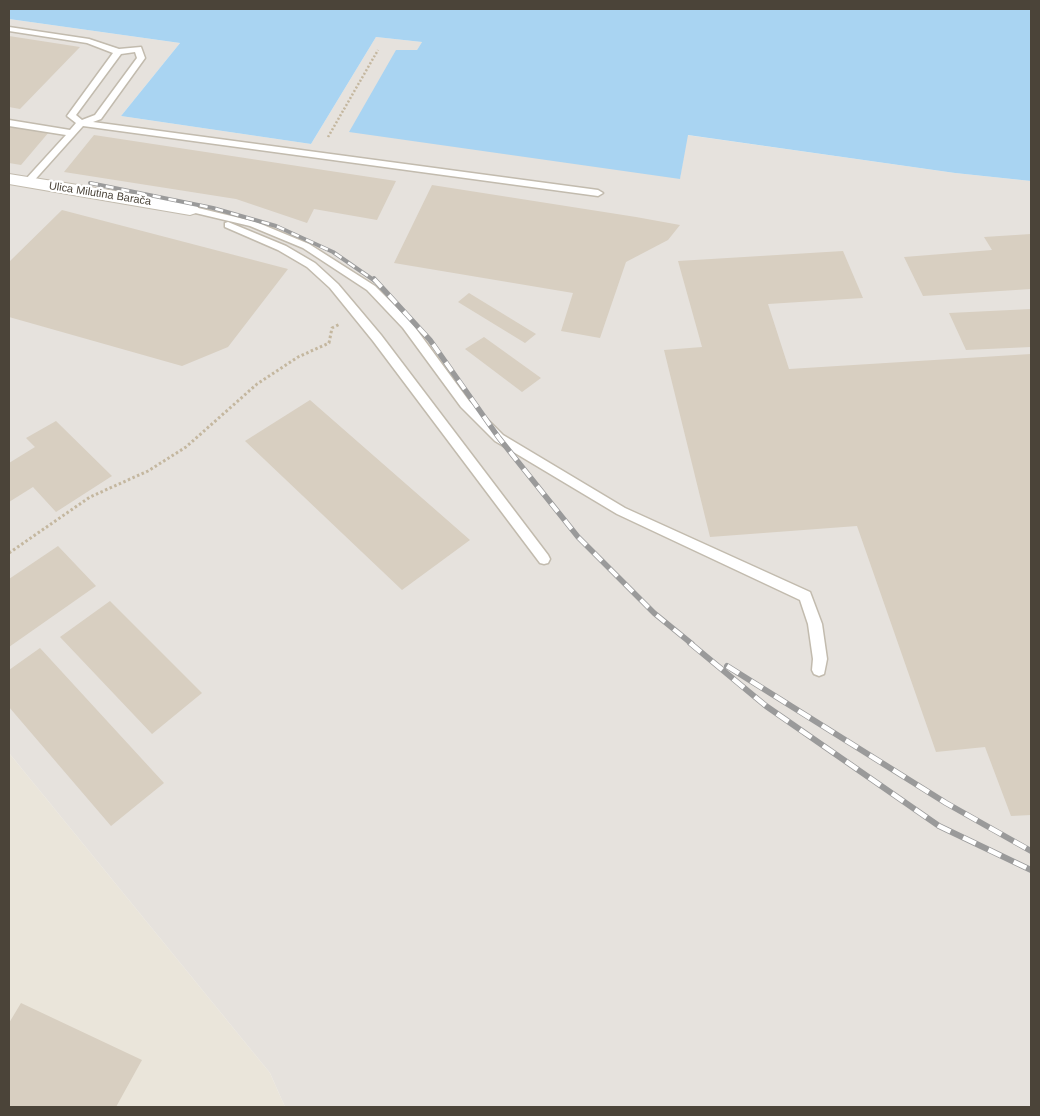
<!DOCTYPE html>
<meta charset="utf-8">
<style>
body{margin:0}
#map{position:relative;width:1040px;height:1116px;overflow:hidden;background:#f6f3ec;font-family:Helvetica,sans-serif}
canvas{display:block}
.frame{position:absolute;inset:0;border:10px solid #4b4439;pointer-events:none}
</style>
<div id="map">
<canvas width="1040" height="1116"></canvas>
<div class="frame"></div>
</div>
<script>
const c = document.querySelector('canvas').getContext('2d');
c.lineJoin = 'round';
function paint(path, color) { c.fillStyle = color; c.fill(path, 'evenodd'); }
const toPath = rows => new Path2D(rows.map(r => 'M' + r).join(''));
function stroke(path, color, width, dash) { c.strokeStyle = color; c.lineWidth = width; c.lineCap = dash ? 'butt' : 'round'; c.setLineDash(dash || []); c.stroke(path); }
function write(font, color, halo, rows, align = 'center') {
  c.font = font + ' Helvetica,sans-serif'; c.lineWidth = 4.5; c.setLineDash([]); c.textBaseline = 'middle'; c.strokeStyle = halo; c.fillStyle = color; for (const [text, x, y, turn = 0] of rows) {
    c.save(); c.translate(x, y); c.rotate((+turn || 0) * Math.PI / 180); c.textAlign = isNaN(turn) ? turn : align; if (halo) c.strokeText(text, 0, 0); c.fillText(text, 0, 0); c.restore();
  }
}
paint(toPath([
 [9,753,270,1073,285,1107,9,1107]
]), '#eae5da');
paint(toPath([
 [9,19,180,43,121,116,311,144,376,37,422,42,417,50,396,50,680,178,687,135,955,173,1031,181,1031,1107,285,1107,270,1073,9,753]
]), '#e6e2dd');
paint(toPath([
 [9,9,1031,9,1031,181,955,173,688,135,680,179,349,132,396,50,417,50,422,42,376,37,311,144,121,116,180,43,9,19]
]), '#a9d4f2');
paint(toPath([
 [9,36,80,47,20,109,9,107],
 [9,126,49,132,21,165,9,163],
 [94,135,396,181,377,220,314,209,307,223,236,199,64,172],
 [432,185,636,217,680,225,668,240,626,262,600,338,561,331,573,293,394,263],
 [62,210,288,269,228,347,182,366,9,317,9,262],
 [1031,234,1031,289,923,296,904,257,992,250,984,237],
 [843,251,863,298,768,304,789,369,1031,354,1031,815,1011,816,985,747,936,752,857,526,710,537,664,350,702,347,678,261],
 [469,293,536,334,525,343,458,302],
 [1031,309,1031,347,966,350,949,313],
 [484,337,541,378,522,392,465,349],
 [310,400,470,540,402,590,245,441],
 [56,421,112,476,56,512,33,487,9,502,9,463,35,447,26,438],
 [58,546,96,586,9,647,9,579],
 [110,601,202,693,152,734,60,637],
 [40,648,164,783,111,826,9,707,9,670],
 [21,1003,142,1060,116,1107,9,1107,9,1023]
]), '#d8cfc1');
const lane = toPath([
 [9,27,89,39,119,49,141,47,145,58,101,119,93,122,598,190,603,193,598,196,83,126,31,184,25,184,25,180,66,135,9,126,9,120,70,130,76,123,67,116,113,53,87,43,9,31,9,27],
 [135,52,137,58,95,115,82,120,76,115,121,54,135,52],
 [190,206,256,222,309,244,375,286,411,322,469,401,503,435,625,508,810,592,822,624,827,659,824,674,819,676,814,674,812,670,813,659,808,624,800,600,617,514,495,441,461,407,403,328,367,290,303,248,250,226,187,211,187,207,190,206],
 [228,222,286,246,315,263,338,284,381,335,548,555,550,559,548,563,544,564,540,563,373,341,330,288,307,267,278,250,225,227,225,223,228,222]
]);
const street = toPath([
 [9,174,190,203,196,205,199,209,196,213,190,215,9,184,9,174]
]);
stroke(lane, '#c2bbae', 3);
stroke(street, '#c2bbae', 2);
stroke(toPath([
 [328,137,378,50]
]), '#c4b79f', 2.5, [2, 2]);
stroke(toPath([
 [9,553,90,497,148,471,186,447,257,384,298,357,329,343,332,328,340,324]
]), '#c4b79f', 3, [2.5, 2.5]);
paint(lane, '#fff');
paint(street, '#fff');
const railFar2 = toPath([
 [90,183,213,208,276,226,333,252,375,281]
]);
const railFar1 = toPath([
 [374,279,430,340,499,438,578,537,654,613,692,644]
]);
const rail = toPath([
 [690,643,766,706,939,826,1031,870],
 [727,666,946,803,1031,851]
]);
stroke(railFar2, '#9a9a9a', 4);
stroke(railFar1, '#9a9a9a', 5.5);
stroke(rail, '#9a9a9a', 6);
stroke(railFar2, '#fff', 2.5, [8]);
stroke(railFar1, '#fff', 4, [11]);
stroke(rail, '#fff', 4.5, [14]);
write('11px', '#4b4439', '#fff', [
 ["Ulica Milutina Barača",100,194,9]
]);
</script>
